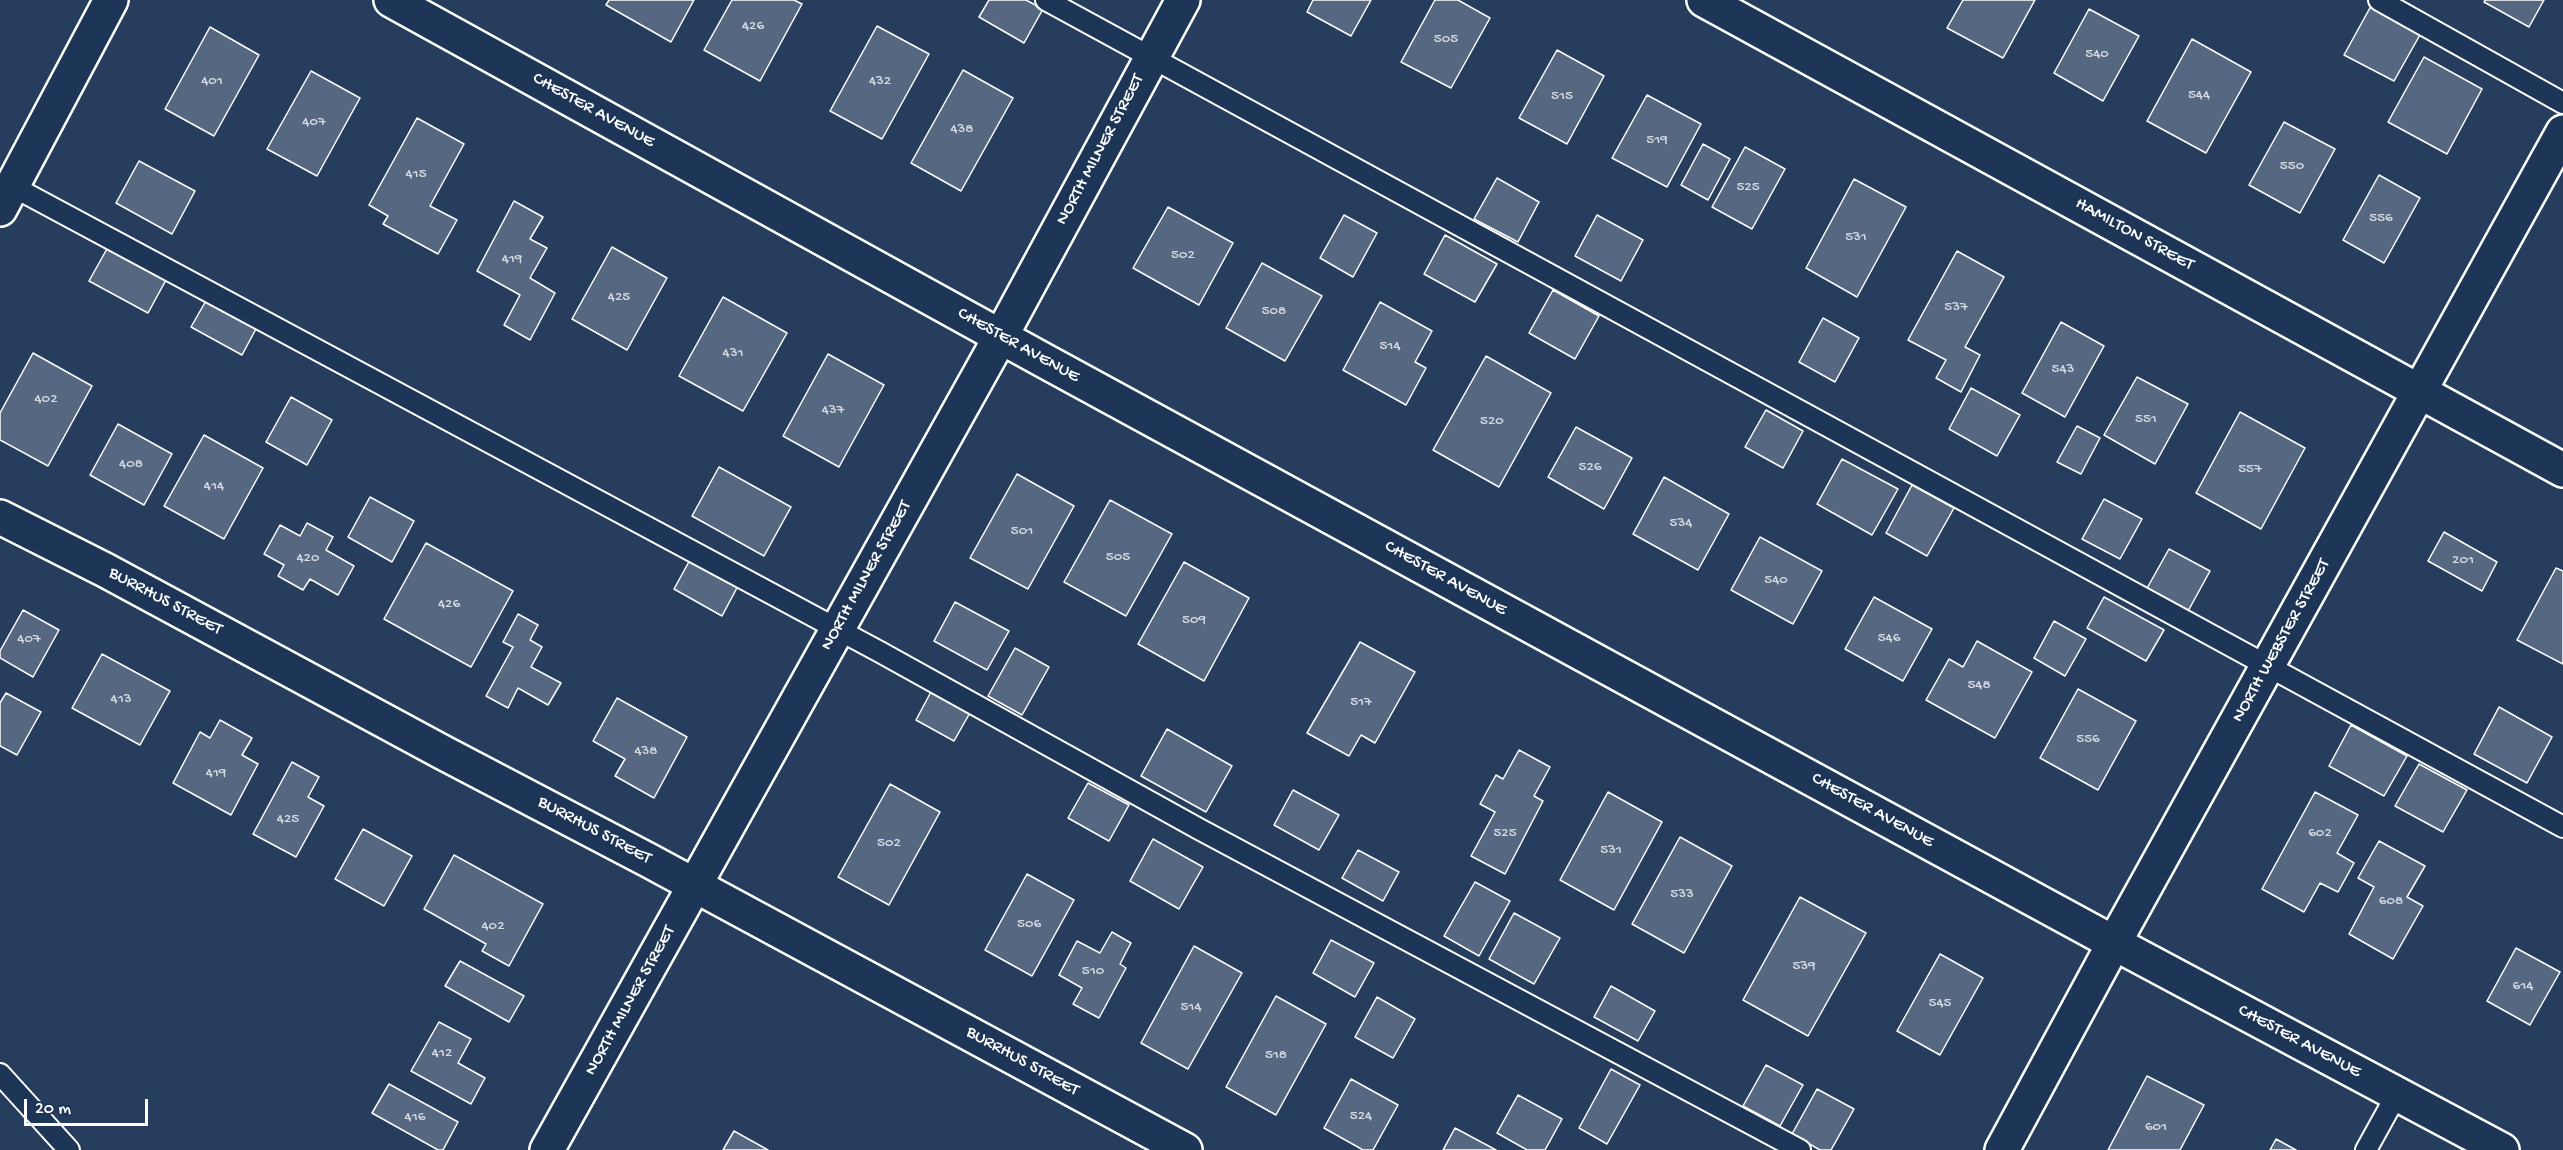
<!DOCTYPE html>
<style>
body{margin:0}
#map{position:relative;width:2563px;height:1150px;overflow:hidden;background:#263d5e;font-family:"Gochi Hand",sans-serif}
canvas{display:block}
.scale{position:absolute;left:24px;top:1099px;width:124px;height:27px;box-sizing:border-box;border:3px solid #fff;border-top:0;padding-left:8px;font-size:18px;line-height:21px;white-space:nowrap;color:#fff;-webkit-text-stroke:4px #1d3557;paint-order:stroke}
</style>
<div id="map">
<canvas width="2563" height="1150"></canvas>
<div class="scale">20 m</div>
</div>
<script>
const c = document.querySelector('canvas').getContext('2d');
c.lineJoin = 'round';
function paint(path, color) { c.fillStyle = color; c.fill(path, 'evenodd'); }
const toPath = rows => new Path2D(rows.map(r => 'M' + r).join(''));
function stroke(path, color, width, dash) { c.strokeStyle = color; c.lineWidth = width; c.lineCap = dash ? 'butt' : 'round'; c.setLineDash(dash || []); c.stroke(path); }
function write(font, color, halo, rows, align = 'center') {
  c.font = font + ' "Gochi Hand",sans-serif'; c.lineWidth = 5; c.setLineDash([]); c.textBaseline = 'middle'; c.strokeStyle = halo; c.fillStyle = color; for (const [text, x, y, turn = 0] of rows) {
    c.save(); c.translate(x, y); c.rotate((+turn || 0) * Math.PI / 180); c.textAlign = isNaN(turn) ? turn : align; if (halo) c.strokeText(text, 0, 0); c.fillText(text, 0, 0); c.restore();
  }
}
const building = toPath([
 [609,0,694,0,671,42,606,5,609,0],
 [732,0,794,0,802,4,760,81,704,50,732,0],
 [989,0,1026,0,1043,9,1024,43,979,17,989,0],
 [1313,0,1371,0,1351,36,1307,12,1313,0],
 [1435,0,1458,0,1490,18,1451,88,1401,62,1435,0],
 [1963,0,2035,0,2003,58,1947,28,1963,0],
 [2485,0,2544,0,2529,27,2484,2,2485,0],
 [2371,6,2421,33,2394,81,2344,55,2371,6],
 [2089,9,2139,36,2103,101,2054,73,2089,9],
 [877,26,929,54,882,139,830,111,877,26],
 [210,27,259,55,214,136,165,109,210,27],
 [2192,39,2251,72,2206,153,2147,121,2192,39],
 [1557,50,1604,76,1567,144,1519,118,1557,50],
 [2424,57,2482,89,2447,154,2388,122,2424,57],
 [963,70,1013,98,961,191,911,163,963,70],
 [311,71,360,98,317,176,267,149,311,71],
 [1647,95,1701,124,1667,187,1612,158,1647,95],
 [417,118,464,144,430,206,457,220,438,254,383,224,388,216,369,205,417,118],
 [2284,122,2335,149,2300,213,2249,185,2284,122],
 [1703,144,1730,159,1708,200,1681,185,1703,144],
 [1745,147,1785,169,1752,229,1712,207,1745,147],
 [139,161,195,191,172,234,116,203,139,161],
 [2379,175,2420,198,2384,263,2343,240,2379,175],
 [1497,178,1539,202,1518,242,1474,219,1497,178],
 [1854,179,1906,207,1857,297,1806,268,1854,179],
 [514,201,543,217,530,239,547,248,530,278,555,293,530,340,504,325,520,295,477,271,514,201],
 [1168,207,1233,243,1199,305,1133,268,1168,207],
 [1344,215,1377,233,1353,277,1320,258,1344,215],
 [1597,215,1643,240,1621,281,1575,256,1597,215],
 [1445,235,1497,264,1475,302,1424,274,1445,235],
 [108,247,166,280,148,313,89,281,108,247],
 [612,247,667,278,627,350,572,319,612,247],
 [1957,251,2004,277,1965,347,1980,355,1961,392,1936,378,1946,360,1908,340,1957,251],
 [1262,263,1322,296,1285,361,1226,328,1262,263],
 [1553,290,1599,316,1575,359,1529,333,1553,290],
 [723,297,787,333,743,411,679,376,723,297],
 [207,299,257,327,242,355,191,327,207,299],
 [1380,302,1432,331,1415,362,1426,368,1406,405,1343,370,1380,302],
 [1823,318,1859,338,1835,382,1799,362,1823,318],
 [2061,322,2104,346,2065,417,2022,393,2061,322],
 [33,353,92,386,48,466,0,440,0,413,33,353],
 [828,354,884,385,839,467,783,436,828,354],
 [1486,356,1551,393,1499,487,1433,450,1486,356],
 [2137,377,2188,404,2155,464,2104,435,2137,377],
 [1971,388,2020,415,1997,456,1949,429,1971,388],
 [291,397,332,420,307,465,266,442,291,397],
 [1766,410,1803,431,1783,468,1745,447,1766,410],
 [2240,412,2305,448,2261,529,2196,493,2240,412],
 [118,424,172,454,144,505,90,475,118,424],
 [2077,426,2100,438,2081,474,2057,462,2077,426],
 [1576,427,1632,458,1604,509,1548,477,1576,427],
 [204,435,263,468,224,539,164,506,204,435],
 [1842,459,1898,489,1872,535,1817,504,1842,459],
 [719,467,791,507,764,556,692,516,719,467],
 [1017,474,1074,506,1028,589,970,558,1017,474],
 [1664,477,1729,514,1698,570,1633,534,1664,477],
 [1912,485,1954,508,1927,556,1886,533,1912,485],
 [370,497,414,521,392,562,348,537,370,497],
 [2104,499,2142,519,2120,559,2082,539,2104,499],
 [1110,500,1172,534,1126,616,1064,582,1110,500],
 [307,523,333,537,326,550,354,566,338,595,310,579,303,590,278,576,284,565,264,554,280,525,300,536,307,523],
 [2444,532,2497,562,2482,591,2428,561,2444,532],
 [1760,537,1822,571,1793,624,1731,590,1760,537],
 [426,543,513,591,471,667,384,619,426,543],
 [2169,549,2210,571,2187,613,2146,590,2169,549],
 [691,558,739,584,722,616,674,589,691,558],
 [1184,562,1249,598,1204,681,1138,644,1184,562],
 [2556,568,2563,571,2563,664,2517,640,2556,568],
 [1874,597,1932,629,1903,681,1845,649,1874,597],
 [2104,597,2164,630,2146,661,2087,628,2104,597],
 [955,602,1009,631,987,670,934,641,955,602],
 [23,610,59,630,33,677,0,658,0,651,23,610],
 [518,614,538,625,530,640,542,647,531,667,561,683,548,705,518,688,508,708,486,696,513,647,503,642,518,614],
 [2054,621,2086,639,2065,676,2034,658,2054,621],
 [1977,641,2032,672,1995,738,1926,700,1949,659,1963,667,1977,641],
 [1360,642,1415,672,1375,743,1361,735,1349,756,1307,733,1360,642],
 [1015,648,1049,667,1022,715,988,696,1015,648],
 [102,654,170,691,140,745,72,708,102,654],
 [2078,689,2136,721,2098,790,2040,758,2078,689],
 [932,690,971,711,954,741,916,720,932,690],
 [6,693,41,712,17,755,0,746,0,703,6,693],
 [617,698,687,737,654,798,615,776,625,759,593,741,617,698],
 [2499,707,2552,737,2527,783,2474,754,2499,707],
 [220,720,252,738,242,755,258,764,231,815,173,783,200,732,210,738,220,720],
 [2351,725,2407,756,2384,796,2329,766,2351,725],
 [1167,729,1232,766,1206,812,1141,776,1167,729],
 [1519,750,1550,767,1534,796,1543,801,1505,874,1471,856,1495,812,1480,804,1496,775,1503,779,1519,750],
 [292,762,319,777,308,797,324,806,296,857,253,834,292,762],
 [2419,764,2467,790,2443,832,2395,806,2419,764],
 [1088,783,1129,805,1109,841,1068,818,1088,783],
 [890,784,940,812,889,905,838,877,890,784],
 [1293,790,1339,815,1319,850,1274,825,1293,790],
 [1608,792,1662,822,1614,910,1560,880,1608,792],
 [2315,792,2358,815,2337,853,2354,863,2338,892,2320,883,2304,912,2262,889,2315,792],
 [363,829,412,856,384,906,335,879,363,829],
 [1680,837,1732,866,1684,953,1632,924,1680,837],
 [1153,839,1203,867,1179,909,1130,881,1153,839],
 [2379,841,2425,866,2407,897,2423,906,2393,959,2349,934,2374,887,2358,878,2379,841],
 [1358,850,1399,872,1383,901,1342,878,1358,850],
 [454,855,543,904,509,966,482,951,486,944,424,909,454,855],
 [1027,874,1074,900,1032,976,985,950,1027,874],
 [1475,882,1510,901,1479,956,1444,936,1475,882],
 [1800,897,1866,933,1808,1036,1743,1000,1800,897],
 [1514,913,1560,938,1534,984,1489,959,1514,913],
 [1112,932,1131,943,1120,964,1126,968,1099,1018,1073,1004,1082,988,1059,975,1077,941,1100,953,1112,932],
 [1331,940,1374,963,1355,997,1313,973,1331,940],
 [1194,946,1242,973,1188,1069,1141,1043,1194,946],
 [2516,948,2560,972,2530,1025,2487,1001,2516,948],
 [1940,954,1983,978,1940,1055,1897,1031,1940,954],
 [460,961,524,996,509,1022,445,986,460,961],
 [1611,986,1655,1011,1638,1041,1594,1017,1611,986],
 [1276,996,1326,1024,1276,1115,1226,1087,1276,996],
 [1377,997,1415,1019,1393,1058,1355,1037,1377,997],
 [439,1022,471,1039,458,1063,485,1078,471,1104,411,1071,439,1022],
 [1766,1065,1803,1085,1780,1126,1743,1106,1766,1065],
 [1611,1069,1640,1085,1607,1144,1579,1128,1611,1069],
 [2147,1076,2204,1105,2180,1150,2108,1150,2147,1076],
 [1351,1079,1398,1105,1373,1150,1363,1150,1324,1128,1351,1079],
 [389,1084,458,1122,443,1150,438,1150,372,1113,389,1084],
 [1817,1089,1854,1109,1831,1150,1820,1150,1792,1134,1817,1089],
 [1518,1095,1562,1119,1545,1150,1527,1150,1497,1133,1518,1095],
 [1455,1128,1496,1150,1443,1150,1455,1128],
 [734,1131,768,1150,723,1150,734,1131],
 [2276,1139,2296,1150,2270,1150,2276,1139]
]);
paint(building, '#556781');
stroke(building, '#fff', 1.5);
const lane = toPath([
 [1046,0,2563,827],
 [2379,0,2563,103],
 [12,186,880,652,1199,829,1800,1150],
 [0,1074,69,1150],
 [2366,1150,2397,1094]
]);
const street = toPath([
 [1704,0,2563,470],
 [0,209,111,0],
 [0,517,105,570,442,752,648,860,1185,1150],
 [2002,1150,2114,943,2563,132]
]);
const secondary = toPath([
 [391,0,1043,360,1645,688,2114,943,2502,1150],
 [547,1150,1001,336,1183,0]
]);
stroke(lane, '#fff', 24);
stroke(street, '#fff', 38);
stroke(secondary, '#fff', 38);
stroke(lane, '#1d3557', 20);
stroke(street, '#1d3557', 33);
stroke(secondary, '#1d3557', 33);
write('15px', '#d4d9e0', null, [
 ["426",753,27],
 ["505",1446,40],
 ["540",2097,55],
 ["401",212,82],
 ["432",880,82],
 ["544",2199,96],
 ["515",1562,97],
 ["407",314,123],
 ["438",962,130],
 ["519",1657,141],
 ["550",2292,167],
 ["415",416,175],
 ["525",1748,188],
 ["556",2381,219],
 ["531",1856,238],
 ["502",1183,256],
 ["419",512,260],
 ["425",619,298],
 ["537",1956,308],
 ["508",1274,312],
 ["514",1390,347],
 ["431",733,354],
 ["543",2063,370],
 ["402",46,400],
 ["437",833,411],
 ["551",2146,420],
 ["520",1492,422],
 ["408",131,465],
 ["526",1590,468],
 ["557",2250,470],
 ["414",214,487],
 ["534",1681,524],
 ["501",1022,532],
 ["505",1118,558],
 ["420",308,559],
 ["201",2463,561],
 ["540",1776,581],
 ["426",449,605],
 ["509",1194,621],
 ["546",1889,639],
 ["407",29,640],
 ["548",1979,686],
 ["413",121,700],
 ["517",1361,703],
 ["556",2088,740],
 ["438",646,752],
 ["419",216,774],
 ["425",288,820],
 ["525",1505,834],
 ["602",2320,834],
 ["502",889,844],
 ["531",1611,851],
 ["533",1682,895],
 ["608",2391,902],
 ["506",1029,925],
 ["402",493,927],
 ["539",1804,967],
 ["510",1093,972],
 ["614",2523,987],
 ["545",1940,1004],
 ["514",1191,1008],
 ["412",442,1054],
 ["518",1276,1056],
 ["524",1361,1117],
 ["416",415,1118],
 ["601",2156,1128]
]);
write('18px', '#fff', '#1d3557', [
 ["CHESTER AVENUE",593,111,29],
 ["NORTH MILNER STREET",1101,150,-62],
 ["HAMILTON STREET",2134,235,29],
 ["CHESTER AVENUE",1018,346,29],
 ["NORTH MILNER STREET",867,576,-61],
 ["CHESTER AVENUE",1445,579,29],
 ["BURRHUS STREET",165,602,28],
 ["NORTH WEBSTER STREET",2282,641,-61],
 ["CHESTER AVENUE",1872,811,29],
 ["BURRHUS STREET",594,831,28],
 ["NORTH MILNER STREET",631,1001,-61],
 ["CHESTER AVENUE",2299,1042,28],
 ["BURRHUS STREET",1022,1062,29]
]);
</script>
